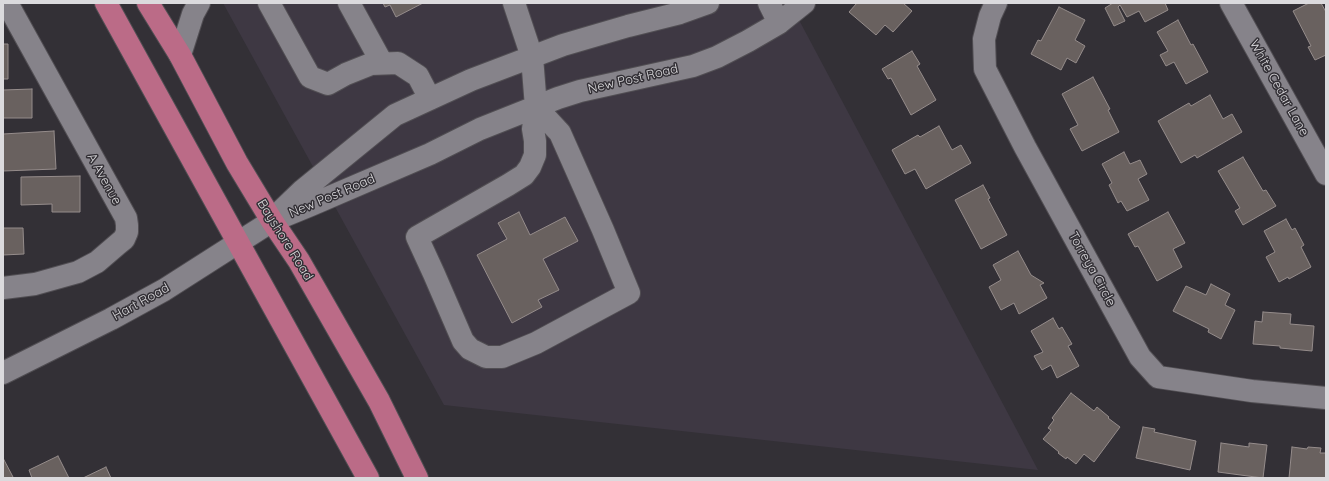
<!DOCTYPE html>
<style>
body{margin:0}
#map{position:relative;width:1329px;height:481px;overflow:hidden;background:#333036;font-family:Quicksand,sans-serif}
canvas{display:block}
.frame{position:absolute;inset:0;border:4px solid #dbdadd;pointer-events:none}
</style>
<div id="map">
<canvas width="1329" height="481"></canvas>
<div class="frame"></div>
</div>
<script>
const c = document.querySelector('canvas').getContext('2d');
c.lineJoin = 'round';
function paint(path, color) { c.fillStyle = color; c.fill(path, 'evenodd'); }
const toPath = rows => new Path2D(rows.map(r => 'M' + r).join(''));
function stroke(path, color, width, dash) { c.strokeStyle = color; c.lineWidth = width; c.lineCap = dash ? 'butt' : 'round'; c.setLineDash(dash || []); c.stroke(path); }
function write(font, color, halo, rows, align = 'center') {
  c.font = font + ' Quicksand,sans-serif'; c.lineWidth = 3; c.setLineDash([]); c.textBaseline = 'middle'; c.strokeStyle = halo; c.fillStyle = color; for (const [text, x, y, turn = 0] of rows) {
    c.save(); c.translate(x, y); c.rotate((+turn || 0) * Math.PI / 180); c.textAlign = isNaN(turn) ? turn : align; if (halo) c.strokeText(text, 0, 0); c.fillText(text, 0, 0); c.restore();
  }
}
paint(toPath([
 [223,3,790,3,1038,470,444,405]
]), '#3e3843');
const building = toPath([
 [383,3,423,3,396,17,390,5,385,7,383,3],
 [857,3,903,3,912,11,893,32,885,25,876,35,849,12,857,3],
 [1113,3,1165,3,1168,10,1145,22,1139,11,1127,17,1120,5,1118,7,1125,21,1114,26,1105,8,1113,3],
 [1309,3,1321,3,1326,12,1326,55,1315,60,1308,47,1311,46,1293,11,1309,3],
 [1059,7,1085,20,1075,40,1085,46,1076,63,1067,58,1061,70,1031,54,1038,40,1041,41,1059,7],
 [1178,20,1191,45,1193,44,1208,72,1186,84,1174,62,1166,66,1160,55,1168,51,1157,32,1178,20],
 [3,44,8,44,8,79,3,79,3,44],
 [912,51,920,64,917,66,936,100,911,115,891,78,888,79,882,69,912,51],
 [1093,77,1110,109,1108,110,1119,132,1082,151,1070,129,1078,125,1062,94,1093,77],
 [32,89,32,118,3,118,3,90,32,89],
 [1210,95,1223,119,1232,114,1242,132,1197,158,1195,155,1181,163,1158,121,1189,103,1191,106,1210,95],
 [939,126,952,150,961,145,971,163,926,189,915,169,905,174,892,150,918,135,920,137,939,126],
 [54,131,56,169,3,171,3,134,54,131],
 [1124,152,1130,164,1140,160,1147,174,1138,179,1149,200,1127,211,1121,201,1118,203,1109,185,1112,183,1102,164,1124,152],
 [1243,157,1263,191,1266,190,1276,206,1243,225,1235,211,1240,208,1218,171,1243,157],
 [80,176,80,212,52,212,52,204,21,205,21,177,80,176],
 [983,185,990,198,988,199,1007,235,981,249,955,200,983,185],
 [519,212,530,235,565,217,578,241,543,259,559,290,538,300,542,307,512,323,477,255,507,239,498,223,519,212],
 [1168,212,1185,243,1173,249,1182,267,1157,281,1138,246,1135,247,1128,234,1168,212],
 [1286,219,1292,230,1295,228,1304,245,1301,247,1311,267,1289,279,1288,277,1279,282,1266,257,1275,252,1264,231,1286,219],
 [3,228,23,228,24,254,3,255,3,228],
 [1018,251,1031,275,1044,283,1040,285,1047,298,1019,314,1014,303,1001,310,989,287,1001,280,993,265,1018,251],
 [1211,284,1230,294,1225,305,1235,310,1221,339,1208,332,1209,329,1173,311,1186,286,1206,295,1211,284],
 [1263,312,1291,314,1290,324,1314,326,1312,351,1280,348,1280,346,1253,344,1255,321,1262,322,1263,312],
 [1053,318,1059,329,1062,327,1072,344,1068,346,1079,366,1057,378,1051,365,1042,370,1034,356,1043,352,1031,331,1053,318],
 [1071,393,1094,411,1097,407,1109,417,1108,418,1120,427,1094,462,1084,454,1076,464,1067,457,1066,459,1058,453,1059,452,1043,439,1051,430,1048,428,1054,420,1052,418,1071,393],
 [1143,427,1155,429,1154,432,1196,441,1190,470,1136,458,1143,427],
 [1221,443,1249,447,1249,443,1267,445,1263,478,1218,472,1221,443],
 [1292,447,1307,449,1308,447,1321,448,1320,453,1326,453,1326,478,1289,478,1292,447],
 [58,456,69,478,32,478,29,470,58,456],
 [3,458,13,477,10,478,3,478,3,458],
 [106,467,111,478,83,478,106,467]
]);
paint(building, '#69615f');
stroke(building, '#958c8b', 1);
const minor = toPath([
 [269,3,310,77,328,84,346,74,371,64,398,63,418,76,430,99],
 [349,3,382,63],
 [514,3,532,57,536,107,533,129,535,141,535,155,530,167,524,175,508,185,417,237,434,274,463,341,470,349,486,357,502,357,536,343,629,293,603,230,560,133,536,107],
 [769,3,779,23],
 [996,3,990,16,984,39,985,69,1025,147,1140,357,1158,377,1252,391,1326,398],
 [1231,3,1326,174],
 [180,55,193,14,199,3],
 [278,214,303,190,395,115,471,80,563,45,628,26,680,13,708,3],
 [3,288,35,284,78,272,97,262,118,244,124,239,127,232,127,225,126,218,7,3],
 [3,373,111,319,164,290,272,221,311,205,430,154,480,129,558,98,580,91,693,66,717,57,748,41,779,23,804,3]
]);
const major = toPath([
 [106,3,368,478],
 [148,3,180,55,237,163,272,221,299,261,379,401,417,478]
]);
stroke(minor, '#514e53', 24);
stroke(major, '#514e53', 24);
stroke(minor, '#86838a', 22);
stroke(major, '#bb6b87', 22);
write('13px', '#dbdadd', '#333036', [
 ["New Post Road",633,79,-13],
 ["White Cedar Lane",1279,88,61],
 ["A Avenue",104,179,61],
 ["New Post Road",332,196,-23],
 ["Bayshore Road",285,240,58],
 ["Torreya Circle",1092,269,61],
 ["Hart Road",141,302,-29]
]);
</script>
